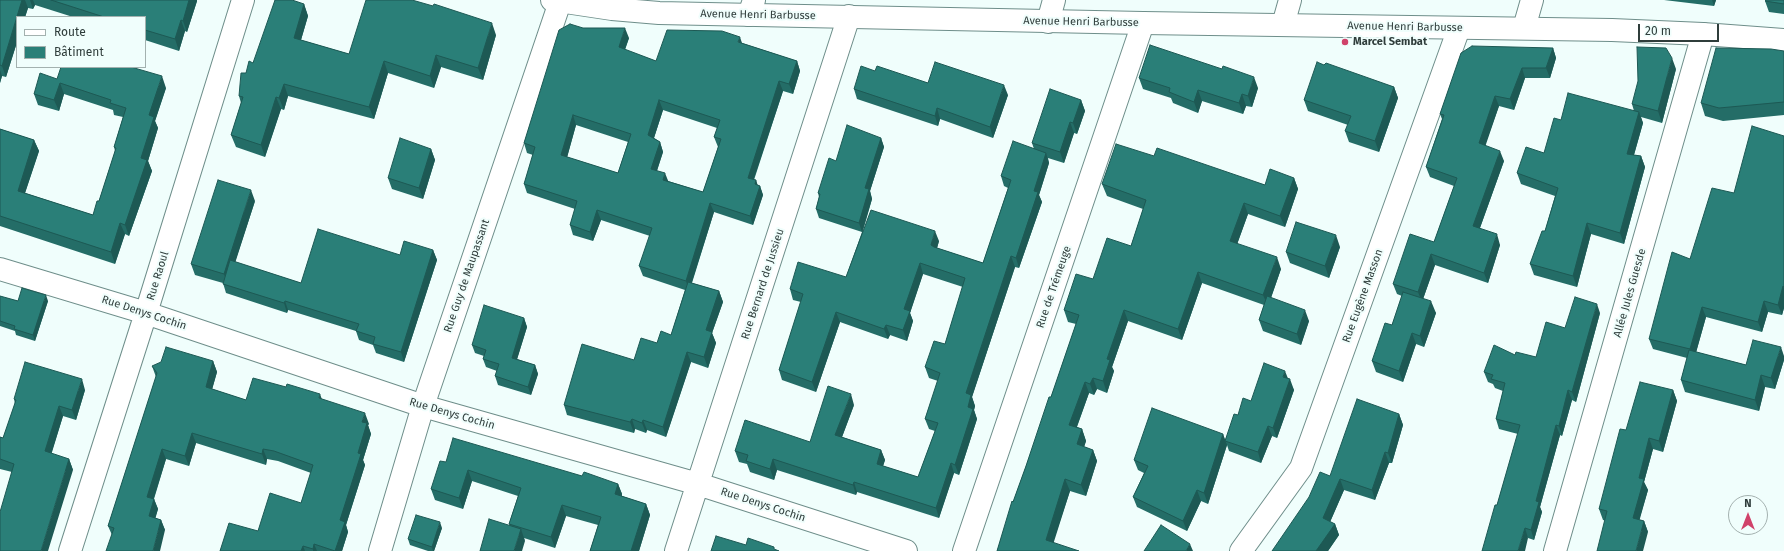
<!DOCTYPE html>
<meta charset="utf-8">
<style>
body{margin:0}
#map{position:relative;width:1784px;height:551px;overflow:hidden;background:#f0fefc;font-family:"Fira Sans",sans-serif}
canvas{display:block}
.legend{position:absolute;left:16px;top:16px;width:130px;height:52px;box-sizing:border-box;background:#f0fefc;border:1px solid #a3b1af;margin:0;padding:5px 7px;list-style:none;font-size:12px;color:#2f3d3b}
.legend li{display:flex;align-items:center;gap:8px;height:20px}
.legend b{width:20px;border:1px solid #a3b1af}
.north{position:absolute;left:1728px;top:495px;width:40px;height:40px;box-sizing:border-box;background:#f0fefc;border:1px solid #a3b1af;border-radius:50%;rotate:0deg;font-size:11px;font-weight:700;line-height:16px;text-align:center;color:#2f3d3b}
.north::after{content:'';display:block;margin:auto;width:14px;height:18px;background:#d0426a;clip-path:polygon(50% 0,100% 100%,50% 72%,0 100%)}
.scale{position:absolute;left:1638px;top:24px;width:81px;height:18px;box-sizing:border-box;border:2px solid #2f3d3b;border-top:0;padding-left:5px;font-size:12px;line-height:14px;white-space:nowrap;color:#2f3d3b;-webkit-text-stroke:3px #f0fefc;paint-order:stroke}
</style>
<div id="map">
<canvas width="1784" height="551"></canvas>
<ul class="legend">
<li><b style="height:5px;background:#fff"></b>Route</li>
<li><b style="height:11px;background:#2a7f78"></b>Bâtiment</li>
</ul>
<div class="north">N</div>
<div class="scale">20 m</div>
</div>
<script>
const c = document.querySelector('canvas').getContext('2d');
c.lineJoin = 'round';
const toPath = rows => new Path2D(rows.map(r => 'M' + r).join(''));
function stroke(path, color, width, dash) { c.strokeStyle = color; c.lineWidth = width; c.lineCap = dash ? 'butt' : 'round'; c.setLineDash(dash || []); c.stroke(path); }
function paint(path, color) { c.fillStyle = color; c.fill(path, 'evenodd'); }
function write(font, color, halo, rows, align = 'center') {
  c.font = font + ' "Fira Sans",sans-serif'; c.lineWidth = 4; c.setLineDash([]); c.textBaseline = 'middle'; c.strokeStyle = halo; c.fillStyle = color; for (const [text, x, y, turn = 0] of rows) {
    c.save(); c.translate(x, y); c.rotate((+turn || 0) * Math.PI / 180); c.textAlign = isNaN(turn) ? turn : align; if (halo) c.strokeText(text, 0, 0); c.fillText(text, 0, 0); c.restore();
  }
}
const street = toPath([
 [749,15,754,0],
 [1048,22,1054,0],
 [1283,25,1290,0],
 [1524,28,1532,0],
 [0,269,146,313,423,406,698,484,906,551],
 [70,551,146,313,243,0],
 [380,551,423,406,560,2],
 [676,551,849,16],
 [964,551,1143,23],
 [1241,551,1301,468,1459,28],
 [1555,551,1703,34]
]);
const secondary = toPath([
 [552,0,612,9,659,13,1143,23,1612,30,1703,34,1784,40]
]);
stroke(street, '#6e8e8a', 24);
stroke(secondary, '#6e8e8a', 24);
stroke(street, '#fff', 22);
stroke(secondary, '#fff', 22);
paint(toPath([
 [0,0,197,0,197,1,187,32,185,31,179,51,145,40,145,17,73,17,35,5,33,9,28,8,6,77,2,76,0,83],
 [1664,0,1716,0,1714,6],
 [1784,0,1784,14,1769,12,1765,1],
 [304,4,308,16,301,40,349,54,496,35,483,80,441,67,434,88,388,73,374,119,288,96,284,110,281,109,265,157,236,147,231,135,241,103,239,96,246,73,253,63],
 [583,28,629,38,625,50,656,61,742,43,797,61,800,71,793,94,783,91,754,180,756,180,757,185,760,186,763,195,753,225,714,212,692,283,719,291,723,302,712,333,716,343,708,368,691,362,666,437,647,430,646,433,635,429,634,433,567,415,564,405,634,360,657,343,671,335,685,290,643,276,639,266,650,236,601,220,593,241,573,235,570,225,575,209,527,193,524,184,533,155,527,153,524,143],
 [663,110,717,128,714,137,718,147,703,192,668,181,657,171,663,152,660,142,654,138],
 [576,125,628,142,618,173,567,157],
 [1553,48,1556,58,1550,78,1525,78,1514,110,1499,106,1485,145,1504,161,1480,228,1500,245,1488,283,1435,265,1423,299,1436,313,1424,347,1416,344,1403,382,1376,372,1372,361,1392,325,1402,296,1397,294,1393,284,1434,242,1454,186,1430,177,1426,167,1442,119,1440,114],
 [1784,51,1784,115,1723,121,1705,116,1701,103],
 [1324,65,1394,87,1398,98,1379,152,1349,142,1345,131,1348,125,1308,111,1304,100],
 [1676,69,1662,123,1641,117,1643,123,1634,155,1641,156,1645,167,1624,244,1591,234,1577,287,1534,275,1530,264,1545,231,1555,196,1521,184,1517,173,1544,153,1561,120,1634,111,1632,104],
 [875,71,928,83,1008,95,993,138,940,119,938,126,857,99,854,89],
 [1139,78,1258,88,1252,107,1246,106,1243,114,1202,101,1198,113,1173,103,1171,98,1143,89],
 [57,79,166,88,155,121,158,128,148,161,152,171,129,236,125,234,115,264,0,226,0,129,34,140,39,151,25,193,93,215,99,201,115,151,114,147,123,117,114,115,113,110,64,94,59,111,38,105,34,94],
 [1081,100,1085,111,1077,134,1074,133,1064,163,1048,158,1049,163,1039,195,1042,202,1019,268,1015,267,972,397,975,406,974,410,977,419,959,475,954,473,939,518,857,492,856,495,777,470,774,480,750,472,747,464,739,462,735,451,810,442,854,405,842,437,881,450,885,460,883,466,918,477,935,431,929,429,925,419,938,381,929,378,925,367,945,344,963,287,923,274,910,313,913,321,907,341,890,335,888,339,840,322,816,392,782,380,779,370,801,302,793,300,790,289,846,277,862,232,819,218,816,209,819,197,818,193,836,161,881,138,884,147,870,191,872,199,863,231,939,241,937,248,983,263,1008,188,1004,186,1001,176,1034,149,1032,143],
 [1784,136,1784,308,1782,315,1768,312,1762,332,1706,317,1696,352,1746,365,1784,356,1784,360,1775,389,1765,387,1759,411,1685,392,1681,380,1687,358,1653,349,1649,339,1690,259,1734,193],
 [431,149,435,160,423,199,392,189,388,178],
 [1154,156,1265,185,1294,178,1298,189,1285,227,1248,214,1237,244,1281,269,1271,298,1309,321,1301,345,1263,331,1259,320,1264,305,1202,283,1182,340,1128,321,1112,367,1114,371,1107,393,1097,389,1094,395,1089,393,1077,427,1082,429,1086,441,1084,447,1093,450,1097,461,1086,496,1070,491,1053,542,997,551,1013,502,1051,397,1076,324,1068,322,1064,310,1093,279,1131,246,1143,209,1107,196,1102,184],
 [255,201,235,262,301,283,400,255,433,250,437,260,404,362,376,353,373,345,359,340,356,331,288,310,287,313,226,293,223,283,195,275,191,264],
 [1340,247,1329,278,1290,263,1286,252],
 [0,297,18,301,48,301,35,341,16,335,15,331,0,326],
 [1600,313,1576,402,1572,400,1562,436,1560,435,1540,507,1542,512,1534,540,1528,538,1497,505,1518,434,1499,429,1496,419,1503,391,1495,388,1493,384,1488,382,1484,372,1515,355,1536,357,1565,328],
 [524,318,527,327,517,359,535,365,538,374,531,395,498,385,495,376,497,371,486,367,483,359,484,356,475,353,472,345],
 [213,361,217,372,212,389,246,400,322,399,369,424,368,425,371,434,363,460,365,465,346,525,348,532,342,551,220,551,258,531,301,503,311,473,278,461,267,459,266,465,196,443,189,466,166,459,154,499,158,509,155,518,161,520,165,530,112,535,108,526,156,377,152,366],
 [1288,379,1294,390,1277,438,1272,436,1261,463,1229,451,1227,445,1208,504,1201,501,1187,531,1137,507,1133,497,1144,473,1138,470,1134,460,1223,434,1225,440,1238,415,1251,401],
 [85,390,76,420,63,416,51,454,69,459,73,470,12,472,0,469,0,437,3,438,15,404,14,399],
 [1673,390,1677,401,1663,452,1653,449,1644,482,1648,490,1639,520,1644,521,1648,532,1603,520,1599,509,1626,430],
 [1399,414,1403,425,1392,463,1389,463,1375,500,1344,490,1330,522,1335,524,1339,535,1328,551,1272,551],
 [446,462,582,476,618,484,622,494,622,496,646,504,650,515,639,551,590,551,598,525,566,516,555,548,524,538,525,541,510,526,509,524,518,496,472,481,463,509,435,500,431,489],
 [442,528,434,551,428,551,410,545,408,539]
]), '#246d67');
paint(toPath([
 [22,0,25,0,28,8,25,17,17,17],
 [30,0,33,0,35,5,33,9],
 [189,0,197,0,197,1,187,32,183,21],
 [1712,0,1716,0,1714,6],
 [304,4,308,16,298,50,294,38],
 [17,18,17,42,6,77,2,66],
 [181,20,185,31,179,51,175,39],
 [492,23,496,35,483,80,478,68],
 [625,28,629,38,622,57,619,47],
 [740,37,743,46,738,42],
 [1553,48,1556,58,1550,78,1546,68],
 [436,55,441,67,434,88,430,76],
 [1672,58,1676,69,1662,123,1658,111],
 [384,61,388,73,374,119,369,107],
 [797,61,800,71,793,94,789,84],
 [1522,68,1525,78,1514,110,1510,99],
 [0,70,2,76,0,83],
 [162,76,166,88,155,121,158,128,148,161,152,171,129,236,125,225,141,158,149,115],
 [1254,77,1258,88,1252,107,1248,96],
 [779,81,783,91,751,187,748,178],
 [60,83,64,94,59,111,54,100],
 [284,84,288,96,284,110,279,98],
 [1004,85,1008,95,993,138,990,127],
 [1394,87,1398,98,1379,152,1375,141],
 [1198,90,1202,101,1198,113,1194,102],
 [1242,94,1246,106,1243,114,1239,103],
 [1495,96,1499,106,1483,153,1479,143],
 [276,97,281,109,265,157,261,145],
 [659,100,663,110,652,144,648,135],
 [1081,100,1085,111,1077,134,1073,123],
 [937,108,940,119,938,126,935,116],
 [1639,112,1643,123,1631,165,1627,154],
 [573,115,576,125,565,165,561,155],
 [1070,122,1074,133,1064,163,1060,152],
 [881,138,884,147,870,191,872,199,862,232,859,223,865,188],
 [34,140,39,151,22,202,18,191],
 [660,142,663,152,654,179,651,169],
 [431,149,435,160,423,199,419,188],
 [1500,151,1504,161,1477,236,1473,226],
 [1046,153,1049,163,1039,195,1042,202,1019,268,1016,258,1034,191],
 [1641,156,1645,167,1624,244,1620,233],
 [665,173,669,183,663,180],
 [1294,178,1298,189,1285,227,1280,216],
 [756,180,759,189,760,186,763,195,753,225,750,216,755,184],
 [251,190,255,201,228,285,224,274],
 [710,203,714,212,689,291,686,281],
 [1244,203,1248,214,1234,253,1230,241],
 [597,210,601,220,593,241,590,232],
 [120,223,125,234,115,264,111,252],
 [1587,223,1591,234,1577,287,1573,276],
 [935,231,939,241,935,255,931,245],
 [1497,234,1500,245,1488,283,1484,273],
 [1336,235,1340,247,1329,278,1325,266],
 [433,250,437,260,404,362,401,352],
 [1431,254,1435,265,1422,302,1418,292],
 [1011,256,1015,267,972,397,975,406,974,410,977,419,959,475,955,465,968,407,966,393],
 [1277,257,1281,269,1268,306,1263,295],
 [920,263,923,274,910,313,913,321,907,341,903,330,904,309],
 [1198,272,1202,283,1182,340,1178,329],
 [1783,286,1784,288,1784,308,1782,315,1778,305],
 [719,291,723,302,712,333,716,343,708,368,704,357,706,330],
 [46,295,48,301,35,341,33,335],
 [285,301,288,310,287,313,284,303],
 [1431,301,1436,313,1424,347,1420,336],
 [1764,301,1768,312,1762,332,1758,322],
 [1597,304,1600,313,1576,402,1572,392],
 [1702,307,1706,317,1694,360,1690,349],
 [1124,310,1128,321,1112,367,1114,371,1107,393,1103,381,1107,359],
 [1305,310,1309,321,1301,345,1297,334],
 [836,312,840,322,816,392,812,382],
 [524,318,527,327,515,366,512,358],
 [886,325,890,335,888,339,884,329],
 [1412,333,1416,344,1403,382,1399,371],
 [1781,347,1784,356,1784,360,1775,389,1771,378],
 [687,352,691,362,666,437,663,427],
 [213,361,217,372,210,397,206,387],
 [535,365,538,374,531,395,528,387],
 [1285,371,1289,381,1290,379,1294,390,1277,438,1273,428,1283,377],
 [1761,375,1765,387,1759,411,1755,400],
 [1093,378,1097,389,1094,395,1090,384],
 [82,379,85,390,76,420,72,410],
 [1085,382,1089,393,1073,437,1069,425],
 [1568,390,1572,400,1562,436,1559,426],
 [1673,390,1677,401,1663,452,1659,441],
 [320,394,324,405,319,398],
 [851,394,854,405,839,445,835,435],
 [59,406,63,416,49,462,45,451],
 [365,413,369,424,368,425,371,434,363,460,365,465,346,525,348,532,342,551,335,551,340,520,362,422],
 [1399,414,1403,425,1392,463,1388,453],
 [632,419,635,429,634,433,630,422],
 [643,420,647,430,646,433,642,423],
 [1556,425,1560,435,1540,507,1542,512,1534,540,1531,530,1536,501],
 [1268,426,1272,436,1261,463,1258,452],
 [1082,429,1086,441,1081,456,1077,444],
 [192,433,196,443,189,466,185,456],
 [1223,434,1227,445,1208,504,1204,493],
 [1649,438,1653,449,1644,482,1648,490,1637,529,1633,518,1639,478],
 [162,449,166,459,151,507,147,497],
 [263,449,267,459,266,465,262,454],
 [881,450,885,460,880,475,877,464],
 [1093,450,1097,461,1086,496,1081,485],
 [1385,452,1389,463,1375,500,1372,490],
 [69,459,73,470,48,551,41,551],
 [773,459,777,470,774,480,770,469],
 [951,463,954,473,939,518,936,508],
 [468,470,472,481,463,509,459,498],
 [1065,479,1070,491,1051,551,1046,540],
 [1340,479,1344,490,1327,529,1323,518],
 [854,482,857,492,856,495,853,485],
 [618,484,622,494,619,505,615,494],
 [1197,490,1201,501,1187,531,1183,521],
 [154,499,158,509,153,527,149,516],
 [646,504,650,515,639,551,631,551],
 [562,505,566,516,555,548,551,537],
 [161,520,165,530,160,551,153,551],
 [1644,521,1648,532,1643,551,1636,551],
 [440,522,442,528,434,551,433,551,432,547],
 [1335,524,1339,535,1328,551,1316,551],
 [1525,528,1528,538,1525,551,1518,551],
 [521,529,525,541,522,551,514,551],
 [314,544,317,551,313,551,313,549],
 [1190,544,1193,551,1186,551],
 [303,546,305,551,301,551]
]), '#1d5954');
const building = toPath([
 [0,0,22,0,2,66,0,65,0,0],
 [51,0,189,0,183,21,181,20,175,39,145,30,145,17,104,17,51,0],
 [275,0,292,0,304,4,294,38,349,54,366,0,412,0,433,6,434,4,492,23,478,68,436,55,430,76,384,61,369,107,284,84,279,98,276,97,261,145,231,135,243,97,239,96,241,73,246,73,249,61,253,63,275,0],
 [1766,0,1784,0,1784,4,1765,1,1766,0],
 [570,24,583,28,625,28,619,47,656,61,667,30,722,31,740,37,738,42,797,61,789,84,779,81,748,178,756,180,755,184,760,186,750,216,710,203,686,281,639,266,652,228,597,210,590,232,570,225,577,201,524,184,535,147,524,143,559,30,570,24],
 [659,100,720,120,714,137,721,139,703,192,663,180,665,173,651,169,660,142,648,135,659,100],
 [573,115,631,134,618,173,561,155,573,115],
 [1150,45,1222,69,1223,66,1254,77,1248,96,1242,94,1239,103,1198,90,1194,102,1169,92,1170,88,1139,78,1150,45],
 [1472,46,1553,48,1546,68,1522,68,1510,99,1495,96,1479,143,1500,151,1473,226,1497,234,1484,273,1431,254,1418,292,1393,284,1410,234,1434,242,1457,178,1426,167,1444,115,1440,114,1461,53,1472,46],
 [1637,47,1666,48,1672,58,1658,111,1632,104,1638,81,1637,47],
 [1716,48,1771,49,1784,51,1784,102,1719,108,1701,103,1716,48],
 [935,62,1004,85,990,127,937,108,935,116,854,89,861,66,875,71,877,66,928,83,935,62],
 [1317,62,1324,65,1326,63,1394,87,1375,141,1345,131,1351,116,1304,100,1317,62],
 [61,67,131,67,162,76,149,115,154,117,141,158,147,160,125,225,120,223,111,252,0,216,0,129,34,140,18,191,93,215,97,201,99,201,116,148,114,147,126,108,110,103,111,100,60,83,54,100,34,94,40,73,57,79,61,67],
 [1050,89,1081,100,1073,123,1070,122,1060,152,1032,143,1050,89],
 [1568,93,1639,112,1627,154,1641,156,1620,233,1587,223,1573,276,1530,264,1542,231,1545,231,1558,188,1517,173,1526,147,1544,153,1554,118,1561,120,1568,93],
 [847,125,881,138,865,188,869,189,859,223,816,209,820,194,818,193,829,158,836,161,847,125],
 [1752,126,1784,136,1784,287,1783,286,1778,305,1764,301,1758,322,1702,307,1690,349,1649,339,1672,252,1690,259,1712,188,1734,193,1752,126],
 [400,138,431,149,419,188,388,178,400,138],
 [1013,141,1046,153,1034,191,1038,192,1016,258,1011,256,966,393,971,395,968,407,973,409,955,465,951,463,936,508,854,482,853,485,773,459,770,469,746,461,748,455,735,451,745,420,810,442,828,386,851,394,835,435,881,450,877,464,918,477,938,423,925,419,940,373,925,367,934,341,945,344,965,278,920,263,904,309,910,311,903,330,886,325,884,329,836,312,812,382,779,370,803,294,790,289,798,262,846,277,871,210,935,231,931,245,934,247,983,263,1011,180,1001,176,1013,141],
 [1116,144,1154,156,1157,148,1265,185,1270,169,1294,178,1280,216,1244,203,1230,241,1277,257,1263,295,1198,272,1178,329,1124,310,1107,359,1110,360,1103,381,1093,378,1090,384,1085,382,1069,425,1082,429,1077,444,1093,450,1081,485,1065,479,1046,540,1079,551,997,551,1012,501,1013,502,1026,466,1049,397,1051,397,1079,315,1064,310,1076,274,1093,279,1107,238,1131,246,1146,200,1102,184,1116,144],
 [218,180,251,190,224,274,191,264,218,180],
 [1296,222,1336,235,1325,266,1286,252,1296,222],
 [318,229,400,255,404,241,433,250,401,352,373,344,375,337,356,331,359,324,285,301,284,303,223,284,230,260,301,283,318,229],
 [688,282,719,291,706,330,712,332,704,357,687,352,663,427,643,420,642,423,632,419,630,422,564,405,582,344,634,360,641,338,657,343,661,331,671,335,688,282],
 [22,288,46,295,33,335,14,329,15,326,0,321,0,296,18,301,22,288],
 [1403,292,1431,301,1420,336,1412,333,1399,371,1372,361,1385,323,1392,325,1403,292],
 [1267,296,1305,310,1297,334,1259,320,1267,296],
 [1575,297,1597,304,1572,392,1568,390,1559,426,1556,425,1536,501,1539,502,1531,530,1525,528,1518,551,1482,551,1495,505,1497,505,1520,425,1496,419,1505,383,1491,379,1493,375,1484,372,1494,345,1515,355,1516,352,1536,357,1546,322,1565,328,1575,297],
 [484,305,524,318,512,358,535,365,528,387,495,376,499,364,483,359,486,350,472,345,484,305],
 [1753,340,1781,347,1771,378,1761,375,1755,400,1681,380,1689,350,1746,365,1753,340],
 [166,347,213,361,206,387,246,400,253,378,286,387,287,384,320,394,319,398,365,413,362,422,367,423,358,453,361,454,340,520,345,522,335,551,314,544,313,549,303,546,301,551,220,551,229,523,258,531,270,493,301,503,313,465,274,451,263,449,262,454,192,433,185,456,162,449,147,497,154,499,149,516,161,520,153,551,106,551,114,528,108,526,157,373,152,366,161,362,166,347],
 [25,362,82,379,72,410,59,406,45,451,69,459,41,551,0,551,0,512,14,464,0,459,0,437,3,438,16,400,14,399,25,362],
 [1264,363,1285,371,1283,377,1290,379,1273,428,1268,426,1258,452,1225,441,1234,414,1238,415,1243,398,1251,401,1264,363],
 [1640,382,1673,390,1659,441,1649,438,1639,478,1644,479,1633,518,1644,521,1636,551,1597,551,1607,511,1599,509,1620,429,1626,430,1640,382],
 [1357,399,1399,414,1388,453,1385,452,1372,490,1340,479,1323,518,1335,524,1316,551,1272,551,1309,497,1320,472,1330,476,1357,399],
 [1152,408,1223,434,1204,493,1197,490,1183,521,1133,497,1148,466,1134,460,1152,408],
 [453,438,582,476,584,472,618,484,615,494,646,504,631,551,590,551,601,517,562,505,551,537,509,524,521,488,468,470,459,498,431,489,440,461,446,462,453,438],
 [416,515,440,522,432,547,408,539,416,515],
 [489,519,521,529,514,551,480,551,489,519],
 [1161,525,1190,544,1186,551,1144,551,1161,525],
 [716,536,746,545,748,538,774,547,774,549,779,551,711,551,716,536]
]);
paint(building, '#2a7f78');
stroke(building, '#1d5954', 1);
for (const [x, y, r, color] of [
 [1345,42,4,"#d0426a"]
]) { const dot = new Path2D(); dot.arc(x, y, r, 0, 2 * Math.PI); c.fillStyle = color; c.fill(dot); stroke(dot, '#f0fefc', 1.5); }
write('11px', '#2f3d3b', '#f0fefc', [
 ["Avenue Henri Barbusse",758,15,1],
 ["Avenue Henri Barbusse",1081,22,1],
 ["Avenue Henri Barbusse",1405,27,1],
 ["Rue Raoul",158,276,-73],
 ["Rue Guy de Maupassant",467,276,-71],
 ["Rue Bernard de Jussieu",763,284,-72],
 ["Rue de Trémeuge",1054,287,-71],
 ["Allée Jules Guesde",1630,293,-74],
 ["Rue Eugène Masson",1363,296,-70],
 ["Rue Denys Cochin",144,313,18],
 ["Rue Denys Cochin",452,414,16],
 ["Rue Denys Cochin",763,505,18]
]);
write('bold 11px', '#2f3d3b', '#f0fefc', [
 ["Marcel Sembat",1353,42]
], 'left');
</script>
